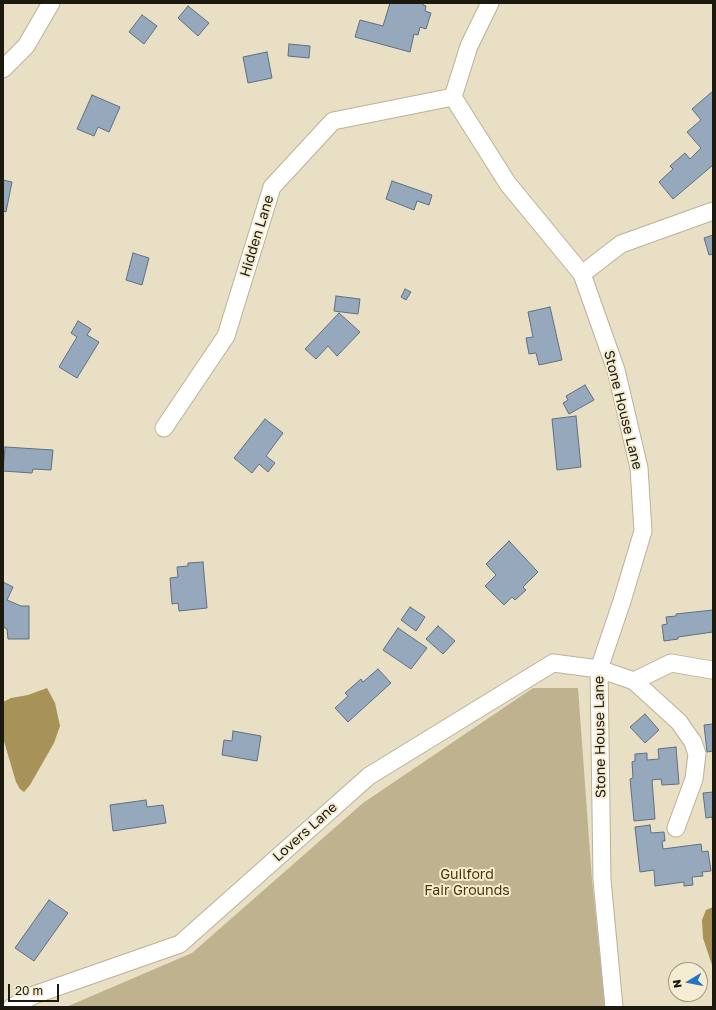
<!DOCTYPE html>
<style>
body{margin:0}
#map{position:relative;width:716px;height:1010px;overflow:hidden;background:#e8dfc5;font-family:"Golos Text",sans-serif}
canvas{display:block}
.frame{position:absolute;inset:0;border:4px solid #1c190f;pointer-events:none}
.north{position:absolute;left:668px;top:962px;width:40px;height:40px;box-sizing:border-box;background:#f6ecd2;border:1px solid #9f9884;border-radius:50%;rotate:260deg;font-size:11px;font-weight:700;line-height:16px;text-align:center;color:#1c190f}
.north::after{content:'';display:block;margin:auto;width:14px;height:18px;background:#2275c3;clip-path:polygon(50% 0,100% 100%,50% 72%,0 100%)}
.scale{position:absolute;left:8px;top:984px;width:51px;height:18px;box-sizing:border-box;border:2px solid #1c190f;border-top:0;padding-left:5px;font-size:12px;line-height:14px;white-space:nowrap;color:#1c190f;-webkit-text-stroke:3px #f6ecd2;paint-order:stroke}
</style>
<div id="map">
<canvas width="716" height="1010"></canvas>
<div class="frame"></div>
<div class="north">N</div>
<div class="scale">20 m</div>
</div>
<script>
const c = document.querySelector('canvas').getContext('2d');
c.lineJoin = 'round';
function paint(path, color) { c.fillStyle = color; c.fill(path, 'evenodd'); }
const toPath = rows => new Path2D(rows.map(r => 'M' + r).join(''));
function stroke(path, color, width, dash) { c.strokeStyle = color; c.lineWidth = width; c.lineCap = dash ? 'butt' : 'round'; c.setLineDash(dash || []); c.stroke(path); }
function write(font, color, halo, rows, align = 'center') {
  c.font = font + ' "Golos Text",sans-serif'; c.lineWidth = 4; c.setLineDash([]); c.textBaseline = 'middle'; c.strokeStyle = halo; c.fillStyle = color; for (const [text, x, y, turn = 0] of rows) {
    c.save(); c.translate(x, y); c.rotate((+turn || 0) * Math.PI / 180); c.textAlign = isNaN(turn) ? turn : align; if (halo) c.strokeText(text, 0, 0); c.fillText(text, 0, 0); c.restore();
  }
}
paint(toPath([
 [533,688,578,688,592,880,605,1007,66,1007,192,953,363,803]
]), '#bfb28e');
paint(toPath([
 [47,688,55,703,60,726,54,743,30,785,24,792,20,789,16,782,3,738,3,702,11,698,28,695],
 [713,907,713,968,703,938,702,920,706,910]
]), '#a79257');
const building = toPath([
 [390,3,423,3,423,5,426,6,425,11,431,13,426,29,420,27,418,35,414,34,410,52,355,37,360,20,383,26,390,3],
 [188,6,209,23,198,36,178,18,188,6],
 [142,15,157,26,144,44,129,32,142,15],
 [289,44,310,46,309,58,288,56,289,44],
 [267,52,272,78,248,83,243,57,267,52],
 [713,91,713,165,673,199,659,182,673,169,670,166,685,153,690,159,701,148,687,132,701,120,692,109,713,91],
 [92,95,120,107,109,132,98,127,94,136,77,129,92,95],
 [3,180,12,182,6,212,3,211,3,180],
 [392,181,432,195,429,205,417,201,414,210,386,199,392,181],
 [713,235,713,254,709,255,704,238,713,235],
 [133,253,149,258,142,285,126,280,133,253],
 [405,289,411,292,406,300,401,297,405,289],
 [336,296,360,299,358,314,334,311,336,296],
 [550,307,562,360,539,365,536,353,529,354,526,338,533,337,528,312,550,307],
 [339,313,360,332,337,356,328,346,316,359,305,349,339,313],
 [78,321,91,329,87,335,99,342,77,378,59,367,77,337,71,333,78,321],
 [585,385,594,400,569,414,563,403,568,400,566,396,585,385],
 [576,416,581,467,557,470,552,419,576,416],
 [265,419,283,433,266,456,275,463,268,472,259,464,252,473,234,458,265,419],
 [5,447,53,450,51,470,33,469,32,473,3,471,5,447],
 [509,541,538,572,523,587,526,590,515,600,512,597,504,605,485,586,496,575,486,564,509,541],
 [203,562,207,608,179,611,178,603,172,604,170,578,178,577,177,567,188,566,188,563,203,562],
 [3,582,13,587,7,600,21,606,29,606,29,639,8,639,7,629,3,627,3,582],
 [410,607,425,617,416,631,401,620,410,607],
 [713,610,713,632,678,637,678,639,664,641,662,625,667,624,666,617,676,616,676,614,713,610],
 [438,626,455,641,443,654,426,639,438,626],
 [398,628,427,648,411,669,383,650,398,628],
 [378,669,391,683,348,722,335,708,348,696,345,693,361,679,363,682,378,669],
 [645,714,659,730,645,743,630,727,645,714],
 [713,724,713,751,707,752,704,725,713,724],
 [233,731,261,736,257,761,222,755,224,740,232,741,233,731],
 [676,747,679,784,662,785,661,779,652,780,655,819,634,821,630,779,633,778,632,762,635,761,635,754,647,753,647,760,659,759,658,749,676,747],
 [713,792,713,825,712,817,706,818,703,793,713,792],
 [146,800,147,807,163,805,166,823,113,831,110,805,146,800],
 [650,825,651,833,664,832,665,841,662,841,663,849,701,844,702,852,708,851,711,871,702,872,703,876,692,877,693,885,684,886,684,882,655,886,654,870,640,872,635,827,650,825],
 [49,900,68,913,34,961,15,948,49,900]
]);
paint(building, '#96a8bc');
stroke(building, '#5e6f82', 1);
const minor = toPath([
 [490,3,469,46,453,97,508,184,582,274,616,370,639,468,643,531,622,601,599,669,602,880,614,1007],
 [3,69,26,46,51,3],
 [582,274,621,244,713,211],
 [164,428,226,336,272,187,333,121,453,97],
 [634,681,679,722,693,742,697,754,694,779,676,828],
 [12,1007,34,995,180,944,369,776,553,663,599,669,634,681,671,663,712,670]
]);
stroke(minor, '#bab198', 19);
stroke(minor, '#fff', 17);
write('14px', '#1c190f', '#f6ecd2', [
 ["Hidden Lane",257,236,-73],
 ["Stone House Lane",623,410,76],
 ["Stone House Lane",600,737,-91],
 ["Lovers Lane",305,832,-42]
]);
write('14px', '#463704', '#f6ecd2', [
 ["Guilford",467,875],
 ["Fair Grounds",467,891]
]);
</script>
